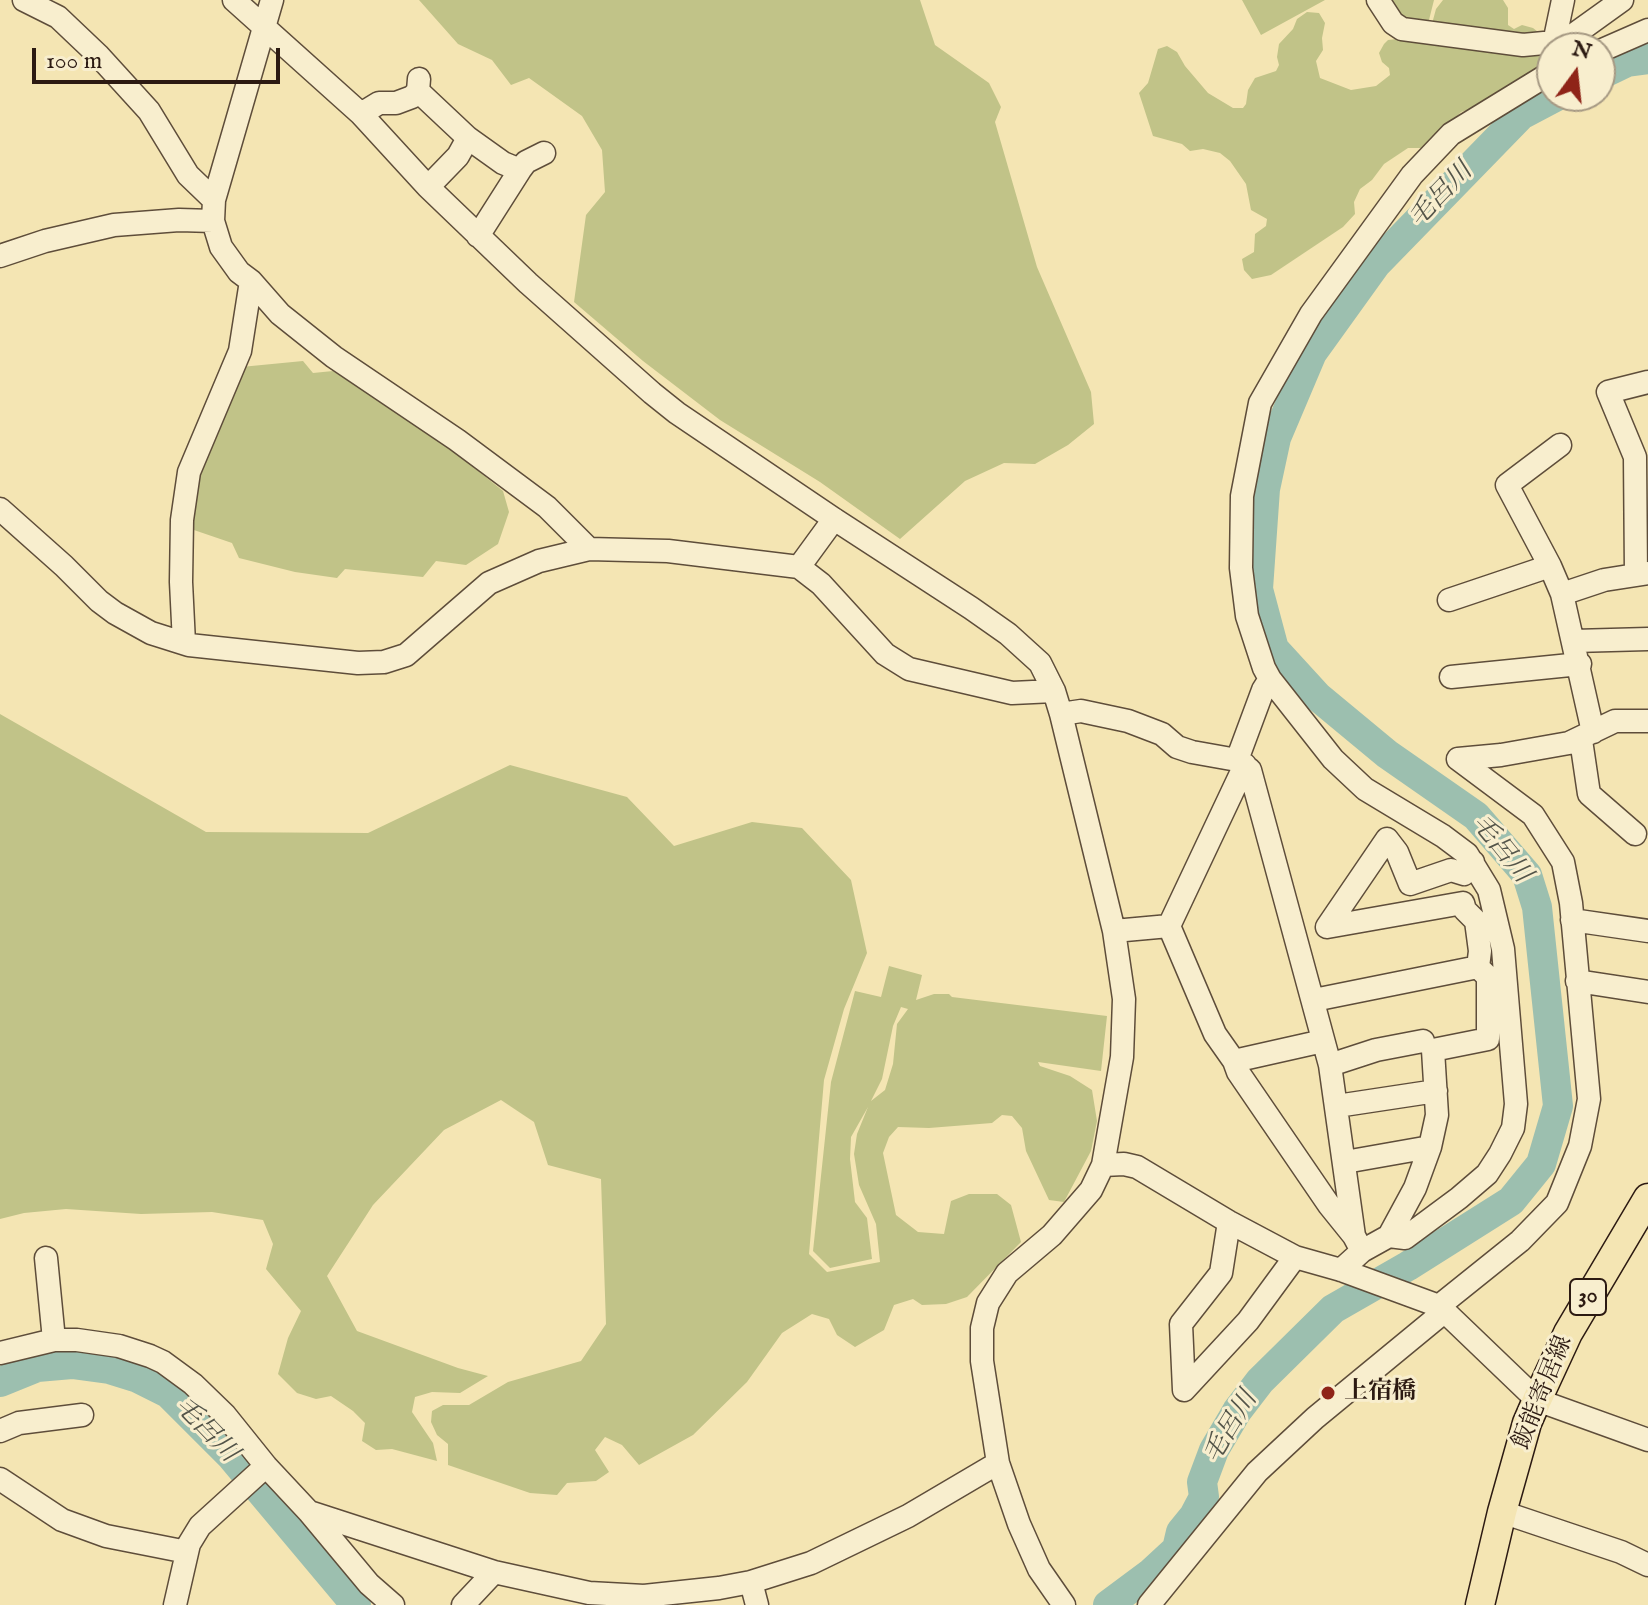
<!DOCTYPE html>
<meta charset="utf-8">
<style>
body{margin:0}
#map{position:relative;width:1648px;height:1605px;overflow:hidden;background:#f4e5b3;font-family:"IM FELL English",serif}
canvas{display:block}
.north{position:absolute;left:1536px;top:32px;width:80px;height:80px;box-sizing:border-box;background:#f8eece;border:2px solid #a69983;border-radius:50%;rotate:15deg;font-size:22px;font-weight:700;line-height:32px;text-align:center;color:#2c1a12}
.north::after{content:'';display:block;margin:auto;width:28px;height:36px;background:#8f2418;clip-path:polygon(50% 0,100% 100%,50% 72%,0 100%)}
.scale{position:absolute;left:32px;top:48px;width:248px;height:36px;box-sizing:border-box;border:4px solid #2c1a12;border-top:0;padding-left:10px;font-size:24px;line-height:28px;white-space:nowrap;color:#2c1a12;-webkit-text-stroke:6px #f8eece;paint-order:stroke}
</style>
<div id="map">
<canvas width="1648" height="1605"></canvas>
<div class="north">N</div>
<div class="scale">100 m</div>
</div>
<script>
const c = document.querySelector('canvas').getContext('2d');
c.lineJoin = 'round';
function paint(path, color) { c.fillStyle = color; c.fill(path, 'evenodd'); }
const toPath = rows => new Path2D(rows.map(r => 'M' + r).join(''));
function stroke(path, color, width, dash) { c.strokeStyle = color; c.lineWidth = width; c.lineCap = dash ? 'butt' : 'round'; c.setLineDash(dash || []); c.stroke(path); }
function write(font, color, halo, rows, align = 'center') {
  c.font = font + ' "IM FELL English","Noto Serif JP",serif'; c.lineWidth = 6; c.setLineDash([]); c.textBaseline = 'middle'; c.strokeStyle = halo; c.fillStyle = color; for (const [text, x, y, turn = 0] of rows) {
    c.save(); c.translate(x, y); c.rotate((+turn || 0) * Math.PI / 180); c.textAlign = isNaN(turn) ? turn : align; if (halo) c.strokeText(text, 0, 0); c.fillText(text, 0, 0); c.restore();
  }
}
paint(toPath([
 [419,0,920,0,935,45,989,83,1001,107,995,122,1037,267,1091,392,1094,424,1068,445,1035,464,1004,463,965,481,900,539,820,482,720,420,643,361,574,302,586,215,605,192,602,150,582,116,529,78,511,85,492,60,458,44],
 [1242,0,1325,0,1261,35],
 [1384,0,1434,0,1427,28,1401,22],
 [1443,0,1503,0,1508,8,1508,25,1514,29,1522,25,1533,28,1556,46,1552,48,1552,81,1538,96,1502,117,1489,118,1470,109,1461,112,1428,148,1408,148,1384,164,1372,180,1360,189,1354,202,1355,214,1343,227,1271,275,1252,279,1244,270,1242,259,1254,252,1255,234,1266,226,1267,219,1251,210,1246,184,1230,161,1220,153,1203,149,1190,151,1182,144,1153,136,1139,93,1148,83,1158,49,1167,46,1177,52,1185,66,1208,93,1233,108,1243,108,1246,104,1248,90,1255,78,1276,71,1279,65,1277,57,1279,44,1293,29,1297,19,1307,12,1319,13,1325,23,1322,38,1323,50,1316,61,1320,78,1351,90,1376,86,1390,75,1389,68,1382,62,1379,53,1384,44,1388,40,1397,39,1402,32,1430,31,1436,9],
 [303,361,313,373,333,371,430,432,503,491,509,512,498,544,466,565,436,561,423,577,345,569,337,578,295,572,239,558,232,543,191,529,200,469,241,367],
 [0,714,206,832,368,833,510,765,627,797,674,846,752,822,802,828,851,880,867,953,844,1009,824,1080,809,1254,827,1272,880,1262,876,1224,859,1185,854,1154,857,1134,868,1107,851,1137,850,1159,855,1202,867,1218,872,1259,830,1268,813,1251,831,1082,855,991,881,997,889,966,922,975,916,1000,934,994,949,994,952,997,1107,1016,1101,1071,1038,1062,1040,1066,1070,1076,1092,1090,1097,1121,1091,1151,1064,1202,1049,1200,1026,1151,1022,1128,1012,1116,1002,1115,992,1123,929,1128,898,1127,889,1137,883,1153,896,1215,918,1232,944,1234,951,1201,969,1194,997,1194,1011,1205,1021,1242,967,1297,946,1304,922,1305,913,1299,894,1305,884,1330,855,1347,837,1335,829,1319,812,1314,782,1333,747,1382,693,1435,639,1465,622,1445,605,1437,595,1450,609,1472,596,1481,567,1483,557,1495,530,1493,448,1465,448,1444,437,1435,431,1422,432,1411,443,1405,469,1405,508,1382,581,1361,606,1324,601,1179,548,1165,534,1122,501,1100,444,1130,373,1205,327,1276,357,1331,458,1368,488,1376,460,1393,432,1392,415,1397,412,1412,433,1443,437,1461,392,1449,376,1450,362,1441,365,1423,353,1411,331,1396,316,1399,297,1393,278,1374,288,1338,301,1311,266,1269,273,1244,263,1220,212,1212,141,1214,66,1209,24,1213,0,1219],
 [901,1007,908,1009,897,1024,893,1064,885,1090,871,1101,882,1079,893,1026]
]), '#c1c388');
stroke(toPath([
 [1600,75,1627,62,1648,59],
 [0,1382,37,1367,72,1364,109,1369,138,1378,168,1393,232,1457,356,1605],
 [1108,1605,1151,1573,1177,1549,1181,1532,1194,1516,1204,1497,1202,1482,1214,1450,1237,1411,1260,1381,1333,1309,1408,1266,1511,1201,1541,1164,1558,1106,1537,907,1527,875,1476,816,1387,754,1317,696,1274,649,1258,589,1265,489,1276,438,1312,353,1376,264,1521,115,1557,96]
]), '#9cbfaf', 30);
const minor = toPath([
 [24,0,58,17,98,55,149,111,188,175,214,200],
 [234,0,361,114,428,187,528,283,652,393,677,413,834,519,971,608,1008,634,1040,663,1054,691,1061,714,1114,931,1124,999,1122,1057,1103,1165,1091,1190,1052,1235,1007,1273,988,1303,982,1328,982,1361,998,1463,1019,1524,1039,1569,1064,1605],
 [272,0,214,200,213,221,221,247,239,272,251,281,280,314,334,357,457,440,547,507,589,549],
 [1378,0,1393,23,1402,29,1523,45,1565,41,1622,0],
 [1554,43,1563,0],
 [1600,51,1648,30],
 [418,91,468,138,503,163,520,170,526,162,544,153],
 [361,114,379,103,396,103,412,97,418,91,419,79],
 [428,187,458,156,468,138],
 [478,236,520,170],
 [0,256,45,241,114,225,179,220,213,221],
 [1560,445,1507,485,1550,566,1562,594,1593,732],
 [0,509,64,566,99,601,115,613,151,633,189,645,358,663,384,662,406,655,489,583,539,561,589,549,668,551,799,567,821,584,885,654,909,669,1012,693,1054,691],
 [799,567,834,519],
 [1636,574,1635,457,1608,392,1648,382],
 [1562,594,1604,580,1648,573],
 [1449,600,1550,566],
 [1574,641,1648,639],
 [184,643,181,582,182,520,189,472,240,351,251,281],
 [1451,677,1580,664],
 [1270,679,1333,759,1365,789,1443,836,1467,854,1489,890,1503,949,1516,1104,1513,1128,1500,1154,1487,1174,1459,1198,1405,1238,1389,1236],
 [1061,714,1081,711,1128,721,1162,734,1177,747,1192,752,1237,760,1250,770,1330,1065,1354,1236,1362,1251],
 [1581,740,1589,794,1635,834],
 [1458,759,1501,755,1569,743,1615,721,1648,721],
 [1237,760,1263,690,1270,679,1264,668,1247,616,1241,568,1242,496,1260,403,1311,314,1412,175,1451,134,1552,72],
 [1245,765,1169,926,1215,1034,1234,1061,1238,1072,1329,1205,1354,1236],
 [1572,920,1648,931],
 [1114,931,1169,926],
 [1577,981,1648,992],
 [1314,1000,1478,967],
 [1234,1061,1323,1041],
 [1330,1065,1376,1050,1423,1041],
 [1337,1106,1436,1091],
 [1345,1162,1430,1147],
 [1103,1165,1124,1164,1137,1167,1229,1222,1295,1257,1341,1270,1439,1306,1537,1400,1648,1440],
 [1229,1222,1221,1273,1181,1324,1184,1390,1248,1321,1295,1257],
 [46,1258,54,1340],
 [1341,1270,1362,1251,1389,1236,1415,1188,1430,1147,1437,1115,1433,1050,1488,1039,1488,977,1478,967,1480,951,1476,921,1465,910,1463,903,1327,927,1387,839,1397,852,1410,884,1451,870,1464,874,1473,862],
 [1439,1306,1520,1241,1557,1203,1580,1146,1589,1099,1571,903,1563,862,1533,815,1458,759],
 [0,1353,54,1340,77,1340,119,1346,150,1356,163,1362,193,1384,225,1415,266,1466,309,1512,494,1572,589,1593,644,1596,719,1588,751,1582,811,1563,908,1516,998,1463],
 [0,1431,19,1423,82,1415],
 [0,1479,62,1520,106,1536,187,1552],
 [309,1512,369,1584,393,1605],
 [1502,1512,1621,1552,1648,1565],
 [751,1582,757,1605],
 [175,1605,189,1544,200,1526,266,1466],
 [463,1605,494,1572],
 [1149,1605,1257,1472,1315,1418,1445,1311]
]);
const major = toPath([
 [1480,1605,1502,1512,1527,1423,1537,1400,1568,1333,1648,1198]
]);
stroke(minor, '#5e4d3a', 25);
stroke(major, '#2c1a12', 31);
stroke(minor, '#f8eece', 22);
stroke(major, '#f4e5b3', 28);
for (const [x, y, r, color] of [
 [1328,1393,8,"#8f2418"]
]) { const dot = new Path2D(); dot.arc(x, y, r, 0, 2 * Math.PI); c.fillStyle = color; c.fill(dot); stroke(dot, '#f8eece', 3); }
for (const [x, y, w] of [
 [1588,1297,36]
]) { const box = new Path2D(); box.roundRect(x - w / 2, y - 18, w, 36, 6); c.fillStyle = '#f8eece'; c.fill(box); stroke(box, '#2c1a12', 2); }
write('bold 22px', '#2c1a12', null, [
 ["30",1588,1297]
]);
write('bold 24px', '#2c1a12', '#f8eece', [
 ["上宿橋",1344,1393]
], 'left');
write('24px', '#2c1a12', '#f8eece', [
 ["飯能寄居線",1544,1393,-68]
]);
write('italic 26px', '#535449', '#f8eece', [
 ["毛呂川",1442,196,-46],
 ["毛呂川",1500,850,51],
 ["毛呂川",1232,1428,-59],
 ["毛呂川",205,1431,46]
]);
</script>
